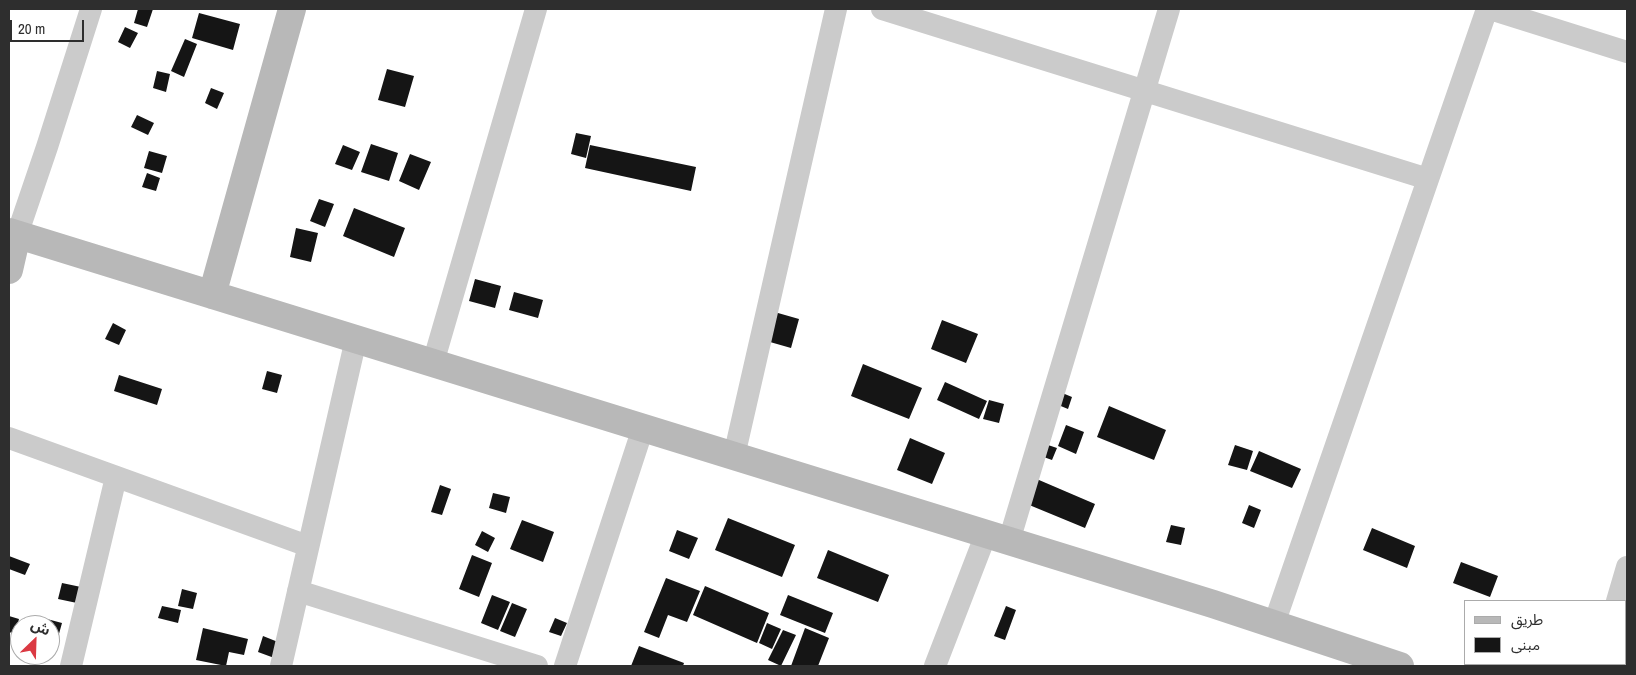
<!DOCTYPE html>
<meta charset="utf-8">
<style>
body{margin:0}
#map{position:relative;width:1636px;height:675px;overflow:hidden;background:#fff;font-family:"Archivo Narrow","Noto Sans Arabic",sans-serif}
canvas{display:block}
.frame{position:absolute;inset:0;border:10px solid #2e2e2e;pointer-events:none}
.legend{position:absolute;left:1464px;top:600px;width:162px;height:65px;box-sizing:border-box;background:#fff;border:1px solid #ababab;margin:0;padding:6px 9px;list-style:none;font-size:15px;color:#2e2e2e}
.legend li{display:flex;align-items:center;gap:10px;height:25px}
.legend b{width:25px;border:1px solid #ababab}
.north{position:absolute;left:10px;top:615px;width:50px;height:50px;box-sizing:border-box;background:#fff;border:1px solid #ababab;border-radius:50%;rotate:24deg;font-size:14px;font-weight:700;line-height:20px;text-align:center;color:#2e2e2e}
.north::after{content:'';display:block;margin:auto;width:18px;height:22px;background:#db3a43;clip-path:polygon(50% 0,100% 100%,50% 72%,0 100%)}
.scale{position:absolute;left:10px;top:20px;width:74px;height:22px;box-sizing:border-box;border:2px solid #2e2e2e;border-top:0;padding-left:6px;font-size:15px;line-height:18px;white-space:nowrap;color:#2e2e2e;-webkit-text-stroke:4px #fff;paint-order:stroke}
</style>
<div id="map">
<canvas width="1636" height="675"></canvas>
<div class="frame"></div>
<ul class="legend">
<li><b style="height:6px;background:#b8b8b8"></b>طريق</li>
<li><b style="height:14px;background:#151515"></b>مبنى</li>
</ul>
<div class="north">ش</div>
<div class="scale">20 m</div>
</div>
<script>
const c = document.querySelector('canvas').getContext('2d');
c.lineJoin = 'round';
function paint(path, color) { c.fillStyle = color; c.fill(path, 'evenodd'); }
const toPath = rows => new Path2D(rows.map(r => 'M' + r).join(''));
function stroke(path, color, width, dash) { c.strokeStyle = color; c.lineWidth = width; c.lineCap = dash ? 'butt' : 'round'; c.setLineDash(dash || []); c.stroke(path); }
paint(toPath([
 [138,9,153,9,147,27,134,23],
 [199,13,240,24,233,50,192,38],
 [125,27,138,33,130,48,118,42],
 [185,39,197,44,184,77,171,71],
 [387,69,414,76,405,107,378,100],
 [157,71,170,74,166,92,153,88],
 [211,88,224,93,217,109,205,103],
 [137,115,154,123,148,135,131,127],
 [576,133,591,136,586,158,571,154],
 [371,144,398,153,389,181,361,172],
 [343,145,360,152,352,170,335,164],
 [590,145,696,167,691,191,585,168],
 [149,151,167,156,162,173,144,168],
 [410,154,431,162,419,190,399,181],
 [147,173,160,178,156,191,142,187],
 [319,199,334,204,325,227,310,221],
 [354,208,405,228,394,257,343,236],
 [296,228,318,233,311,262,290,257],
 [475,279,501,286,495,308,469,301],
 [514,292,543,300,538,318,509,310],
 [764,309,799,319,791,348,756,338],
 [942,320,978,334,966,363,931,349],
 [113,323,126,330,119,345,105,339],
 [863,364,922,388,909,419,851,396],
 [267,371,282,375,277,393,262,389],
 [119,375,162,389,157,405,114,391],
 [945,382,987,401,979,419,937,400],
 [1055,390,1072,397,1068,409,1051,402],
 [989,400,1004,404,999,423,983,419],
 [1109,406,1166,430,1154,460,1097,437],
 [1066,425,1084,432,1076,454,1058,446],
 [910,438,945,453,932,484,897,470],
 [1042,443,1057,448,1052,460,1038,455],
 [1235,445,1253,451,1247,470,1228,465],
 [1259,451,1301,469,1292,488,1250,471],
 [1032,477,1095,504,1085,528,1022,502],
 [440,485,451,489,442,515,431,512],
 [493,493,510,497,506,513,489,508],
 [1249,505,1261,510,1254,528,1242,523],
 [728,518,795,545,782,577,715,550],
 [522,520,554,532,543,562,510,549],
 [1171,525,1185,528,1181,545,1166,542],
 [1372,528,1415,546,1407,568,1363,550],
 [677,530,698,538,689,559,669,551],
 [482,531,495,538,488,552,475,545],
 [828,550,889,575,878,602,817,578],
 [472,555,492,563,479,597,459,589],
 [9,556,30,564,25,575,9,569],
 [1461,562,1498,576,1490,597,1453,583],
 [666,578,700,591,687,622,668,615,659,638,644,632],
 [62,583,81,587,77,603,58,599],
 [705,586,769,613,757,643,693,615],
 [182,589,197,593,193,609,178,606],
 [492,595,510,602,498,630,481,623],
 [788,595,833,613,825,633,780,615],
 [512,603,527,609,515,637,500,631],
 [162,606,181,610,178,623,158,618],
 [1006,606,1016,610,1005,640,994,636],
 [9,616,19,619,15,634,9,632],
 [24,618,41,621,40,625,23,625],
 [555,618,567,623,561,636,549,632],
 [47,619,62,623,57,641,50,639,50,625,46,625],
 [767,623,781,629,772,649,759,643],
 [203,628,248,639,244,655,229,652,226,666,196,660],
 [805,628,829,638,818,666,791,666],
 [783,630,796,635,781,666,768,660],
 [263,636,283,644,277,659,258,652],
 [639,646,684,663,683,666,631,666]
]), '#151515');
stroke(toPath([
 [882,9,1428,179],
 [1490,9,1627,52],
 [17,235,47,147,91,9],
 [433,363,536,9],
 [9,438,308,546],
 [734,456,836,9],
 [1009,541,1169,9],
 [298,591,537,666],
 [1617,601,1627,567],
 [1274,624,1487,9],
 [71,666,116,477],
 [281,666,356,339],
 [565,666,643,428],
 [935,666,986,534],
 [1597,666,1598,664]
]), '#cbcbcb', 22);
stroke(toPath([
 [9,232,1213,604,1400,666],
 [9,270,17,235],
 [212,295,292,9]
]), '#b8b8b8', 28);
</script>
